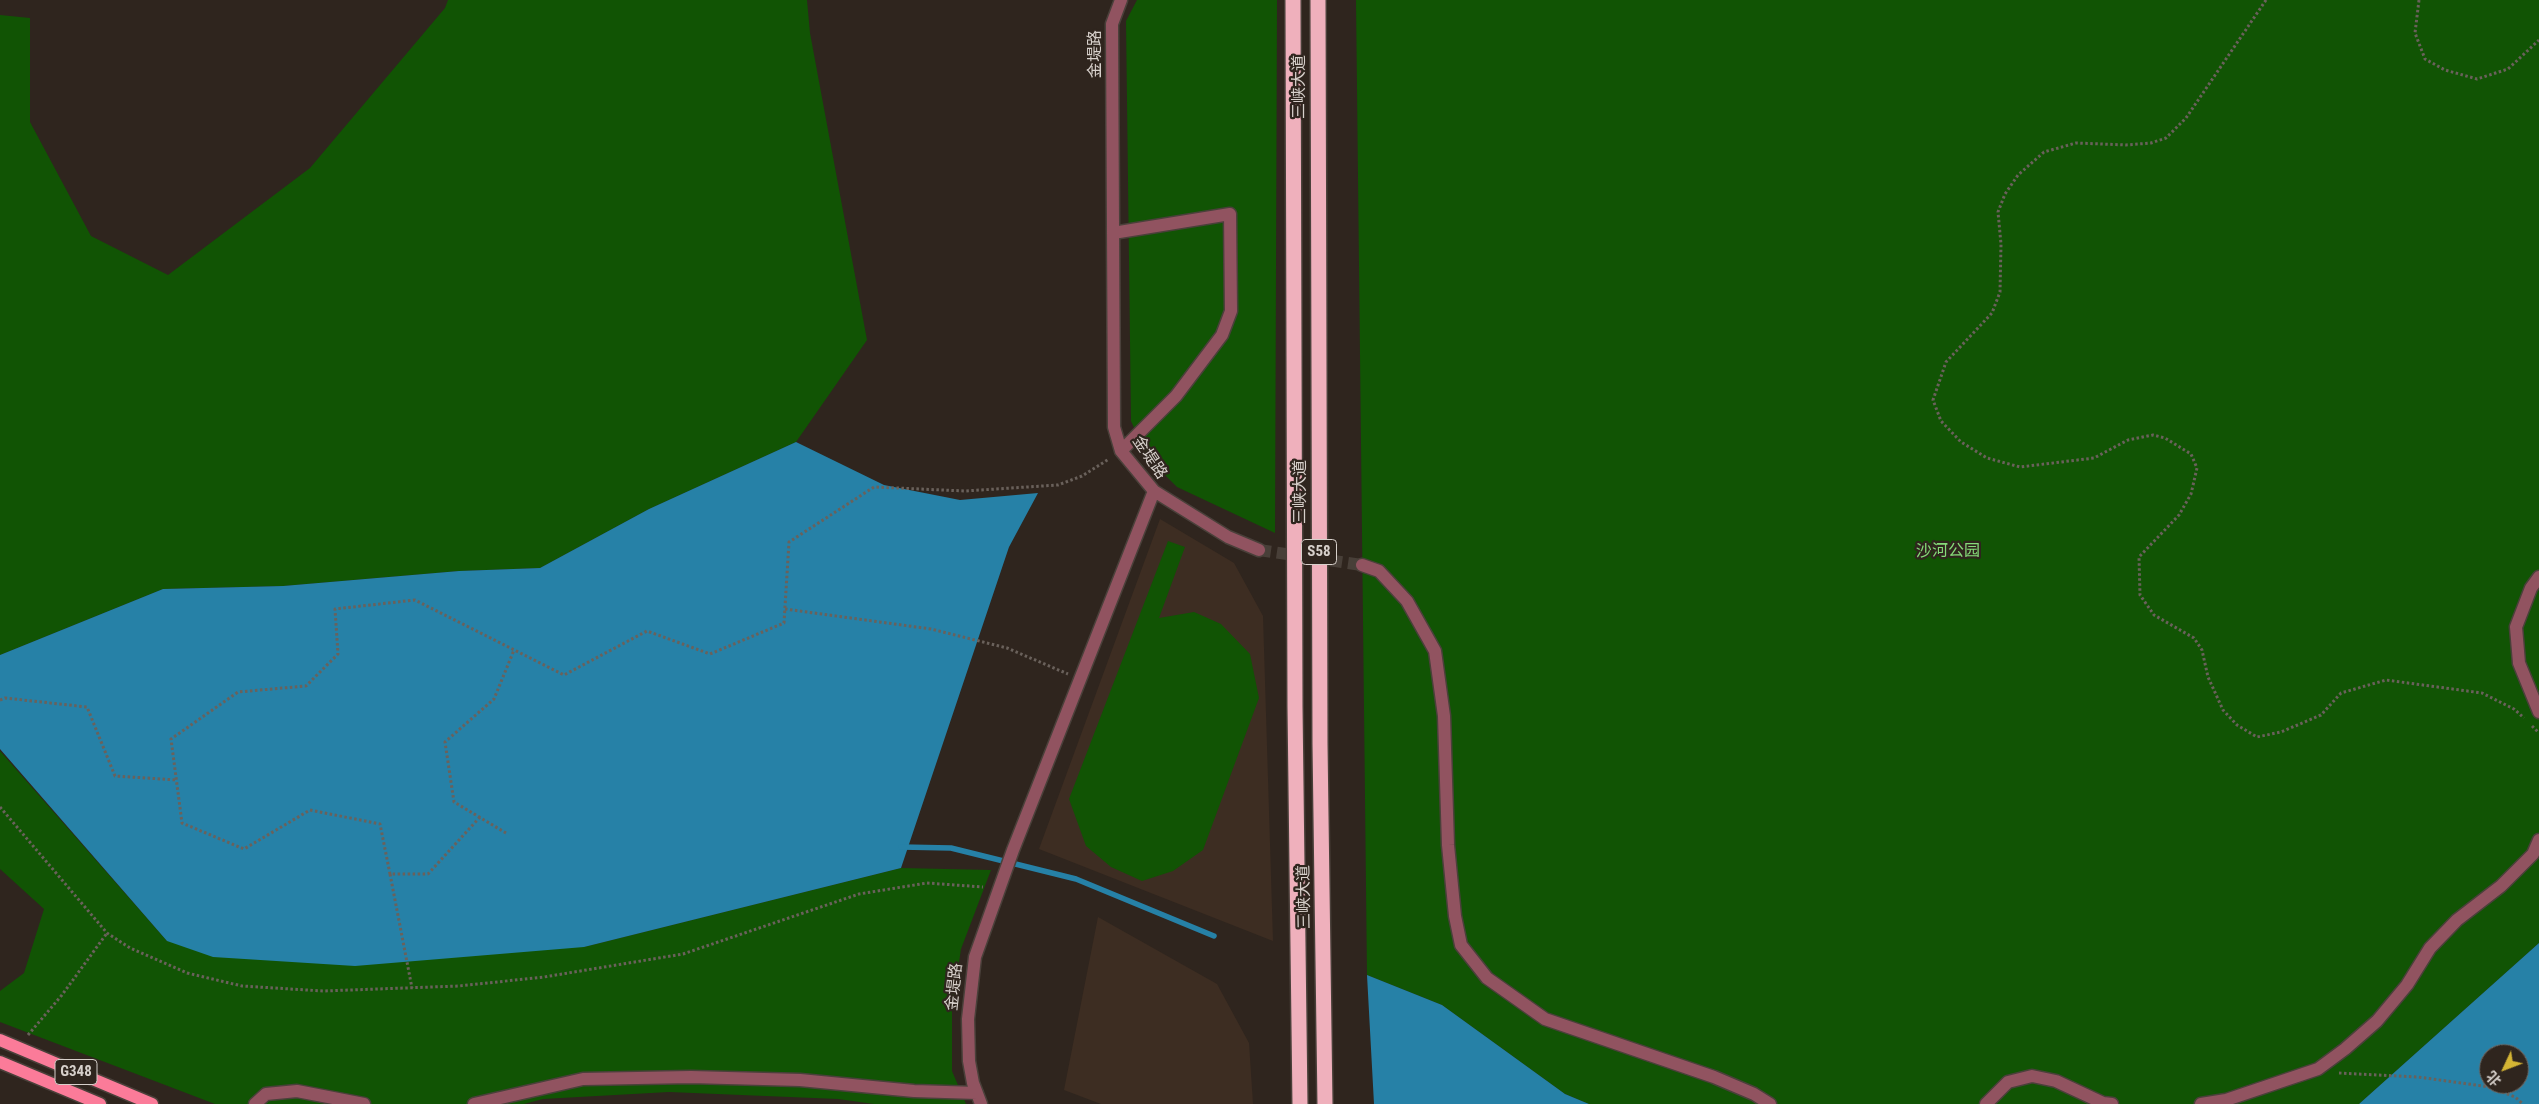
<!DOCTYPE html>
<meta charset="utf-8">
<style>
body{margin:0}
#map{position:relative;width:2539px;height:1104px;overflow:hidden;background:#2f251e;font-family:"Roboto Condensed","Noto Sans SC",sans-serif}
canvas{display:block}
.north{position:absolute;left:2479px;top:1044px;width:50px;height:50px;box-sizing:border-box;background:#2f251e;border:1px solid #726963;border-radius:50%;rotate:227deg;font-size:14px;font-weight:700;line-height:20px;text-align:center;color:#d7d0cb}
.north::after{content:'';display:block;margin:auto;width:18px;height:22px;background:#d5b534;clip-path:polygon(50% 0,100% 100%,50% 72%,0 100%)}
</style>
<div id="map">
<canvas width="2539" height="1104"></canvas>
<div class="north">北</div>
</div>
<script>
const c = document.querySelector('canvas').getContext('2d');
c.lineJoin = 'round';
function paint(path, color) { c.fillStyle = color; c.fill(path, 'evenodd'); }
const toPath = rows => new Path2D(rows.map(r => 'M' + r).join(''));
function stroke(path, color, width, dash) { c.strokeStyle = color; c.lineWidth = width; c.lineCap = dash ? 'butt' : 'round'; c.setLineDash(dash || []); c.stroke(path); }
function write(font, color, halo, rows, align = 'center') {
  c.font = font + ' "Roboto Condensed","Noto Sans SC",sans-serif'; c.lineWidth = 4.5; c.setLineDash([]); c.textBaseline = 'middle'; c.strokeStyle = halo; c.fillStyle = color; for (const [text, x, y, turn = 0] of rows) {
    c.save(); c.translate(x, y); c.rotate((+turn || 0) * Math.PI / 180); c.textAlign = isNaN(turn) ? turn : align; if (halo) c.strokeText(text, 0, 0); c.fillText(text, 0, 0); c.restore();
  }
}
paint(toPath([
 [1160,519,1234,563,1263,616,1273,941,1039,849],
 [1098,917,1217,984,1249,1043,1253,1104,1101,1104,1064,1090]
]), '#3d2d22');
paint(toPath([
 [448,0,807,0,810,33,867,340,796,442,649,509,540,568,459,571,283,586,163,589,0,655,0,15,30,18,30,122,91,236,168,275,310,168,445,8],
 [1137,0,1277,0,1275,533,1177,487,1147,457,1131,421,1126,21],
 [1356,0,2539,0,2539,943,2359,1104,1589,1104,1565,1094,1442,1005,1367,975],
 [1168,541,1185,547,1159,618,1194,612,1221,624,1250,654,1259,698,1203,850,1173,871,1142,881,1111,867,1086,846,1069,799],
 [0,751,167,941,584,947,901,868,991,870,961,949,952,1009,952,1071,966,1104,874,1104,838,1099,669,1092,543,1099,524,1104,215,1104,0,1022,0,991,24,973,44,909,0,869]
]), '#115404');
paint(toPath([
 [796,442,884,485,960,500,1038,493,1009,547,901,868,584,947,355,966,213,957,167,941,0,749,0,655,163,589,283,586,459,571,540,568,649,509],
 [2539,943,2539,1104,2359,1104],
 [2489,1054,2519,1054,2519,1084,2489,1084],
 [1367,975,1442,1005,1565,1094,1589,1104,1374,1104]
]), '#2681a7');
stroke(toPath([
 [901,847,951,848,1076,879,1214,936]
]), '#2681a7', 5.5);
stroke(toPath([
 [1259,550,1362,565]
]), '#483f38', 12, [12, 6]);
const minor = toPath([
 [1113,233,1230,214,1231,311,1222,335,1176,396,1121,451],
 [1154,491,1228,537,1259,550],
 [1362,565,1379,571,1407,601,1435,651,1444,716,1448,845,1455,916,1461,945,1487,978,1545,1019,1714,1077,1754,1094,1770,1104],
 [2539,577,2531,588,2516,627,2519,663,2539,712],
 [255,1104,266,1094,297,1091,364,1104],
 [474,1104,583,1079,691,1077,800,1080,914,1091,977,1093],
 [981,1104,973,1083,969,1061,968,1019,975,957,1013,850,1154,491,1121,451,1114,427,1112,24,1121,0],
 [1986,1104,2008,1082,2032,1076,2056,1081,2103,1103,2112,1104],
 [2201,1104,2226,1100,2318,1069,2345,1049,2377,1021,2407,985,2430,948,2457,920,2501,886,2533,854,2539,840]
]);
const major = toPath([
 [0,1040,152,1104],
 [0,1062,100,1104]
]);
const highway = toPath([
 [1293,0,1295,707,1300,1104],
 [1318,0,1320,744,1325,1104]
]);
stroke(minor, '#4a403a', 15);
stroke(major, '#4a403a', 15);
stroke(highway, '#4a403a', 18);
stroke(toPath([
 [2266,0,2186,118,2166,138,2151,143,2126,145,2076,143,2044,152,2018,175,2005,194,1998,212,2001,244,2000,292,1992,313,1946,362,1933,400,1941,421,1961,442,1987,458,2020,467,2094,458,2128,440,2153,435,2165,438,2191,454,2197,468,2191,494,2179,515,2139,557,2140,595,2154,615,2194,638,2202,650,2208,677,2223,710,2237,725,2257,737,2281,732,2321,715,2341,693,2386,680,2482,693,2514,709,2524,718],
 [2419,0,2415,33,2425,59,2445,70,2477,79,2508,69,2539,40],
 [785,609,931,629,1007,648,1068,674],
 [0,700,5,698,87,707,115,776,177,780],
 [2532,726,2539,733],
 [0,807,107,933,130,948,187,973,242,986,323,991,459,986,544,977,683,954,859,894,927,883,983,887],
 [480,817,428,874,390,874,380,824,310,810,244,849,182,823,171,739,238,692,306,686,338,654,335,609,415,600,564,675,647,631,710,654,784,623,789,542,874,487,965,491,1058,485,1082,476,1109,459],
 [506,833,454,802,445,742,494,699,514,650],
 [390,874,412,988],
 [28,1035,62,995,107,933],
 [2339,1073,2418,1077,2490,1087,2515,1097,2523,1104]
]), '#6a615b', 3, [2.5, 2.5]);
stroke(minor, '#915360', 12);
stroke(major, '#fb7b99', 12);
stroke(highway, '#efb0bc', 15);
for (const [x, y, w] of [
 [1319,552,35],
 [76,1072,42]
]) { const box = new Path2D(); box.roundRect(x - w / 2, y - 12.5, w, 25, 4); c.fillStyle = '#2f251e'; c.fill(box); stroke(box, '#d7d0cb', 1); }
write('bold 15px', '#d7d0cb', null, [
 ["S58",1319,552],
 ["G348",76,1072]
]);
write('16px', '#d7d0cb', '#2f251e', [
 ["金堤路",1096,54,-90],
 ["三峡大道",1300,87,-90],
 ["金堤路",1149,458,56],
 ["三峡大道",1301,492,-90],
 ["三峡大道",1305,897,-91],
 ["金堤路",955,987,-84]
]);
write('16px', '#86db79', '#2f251e', [
 ["沙河公园",1948,552]
]);
</script>
